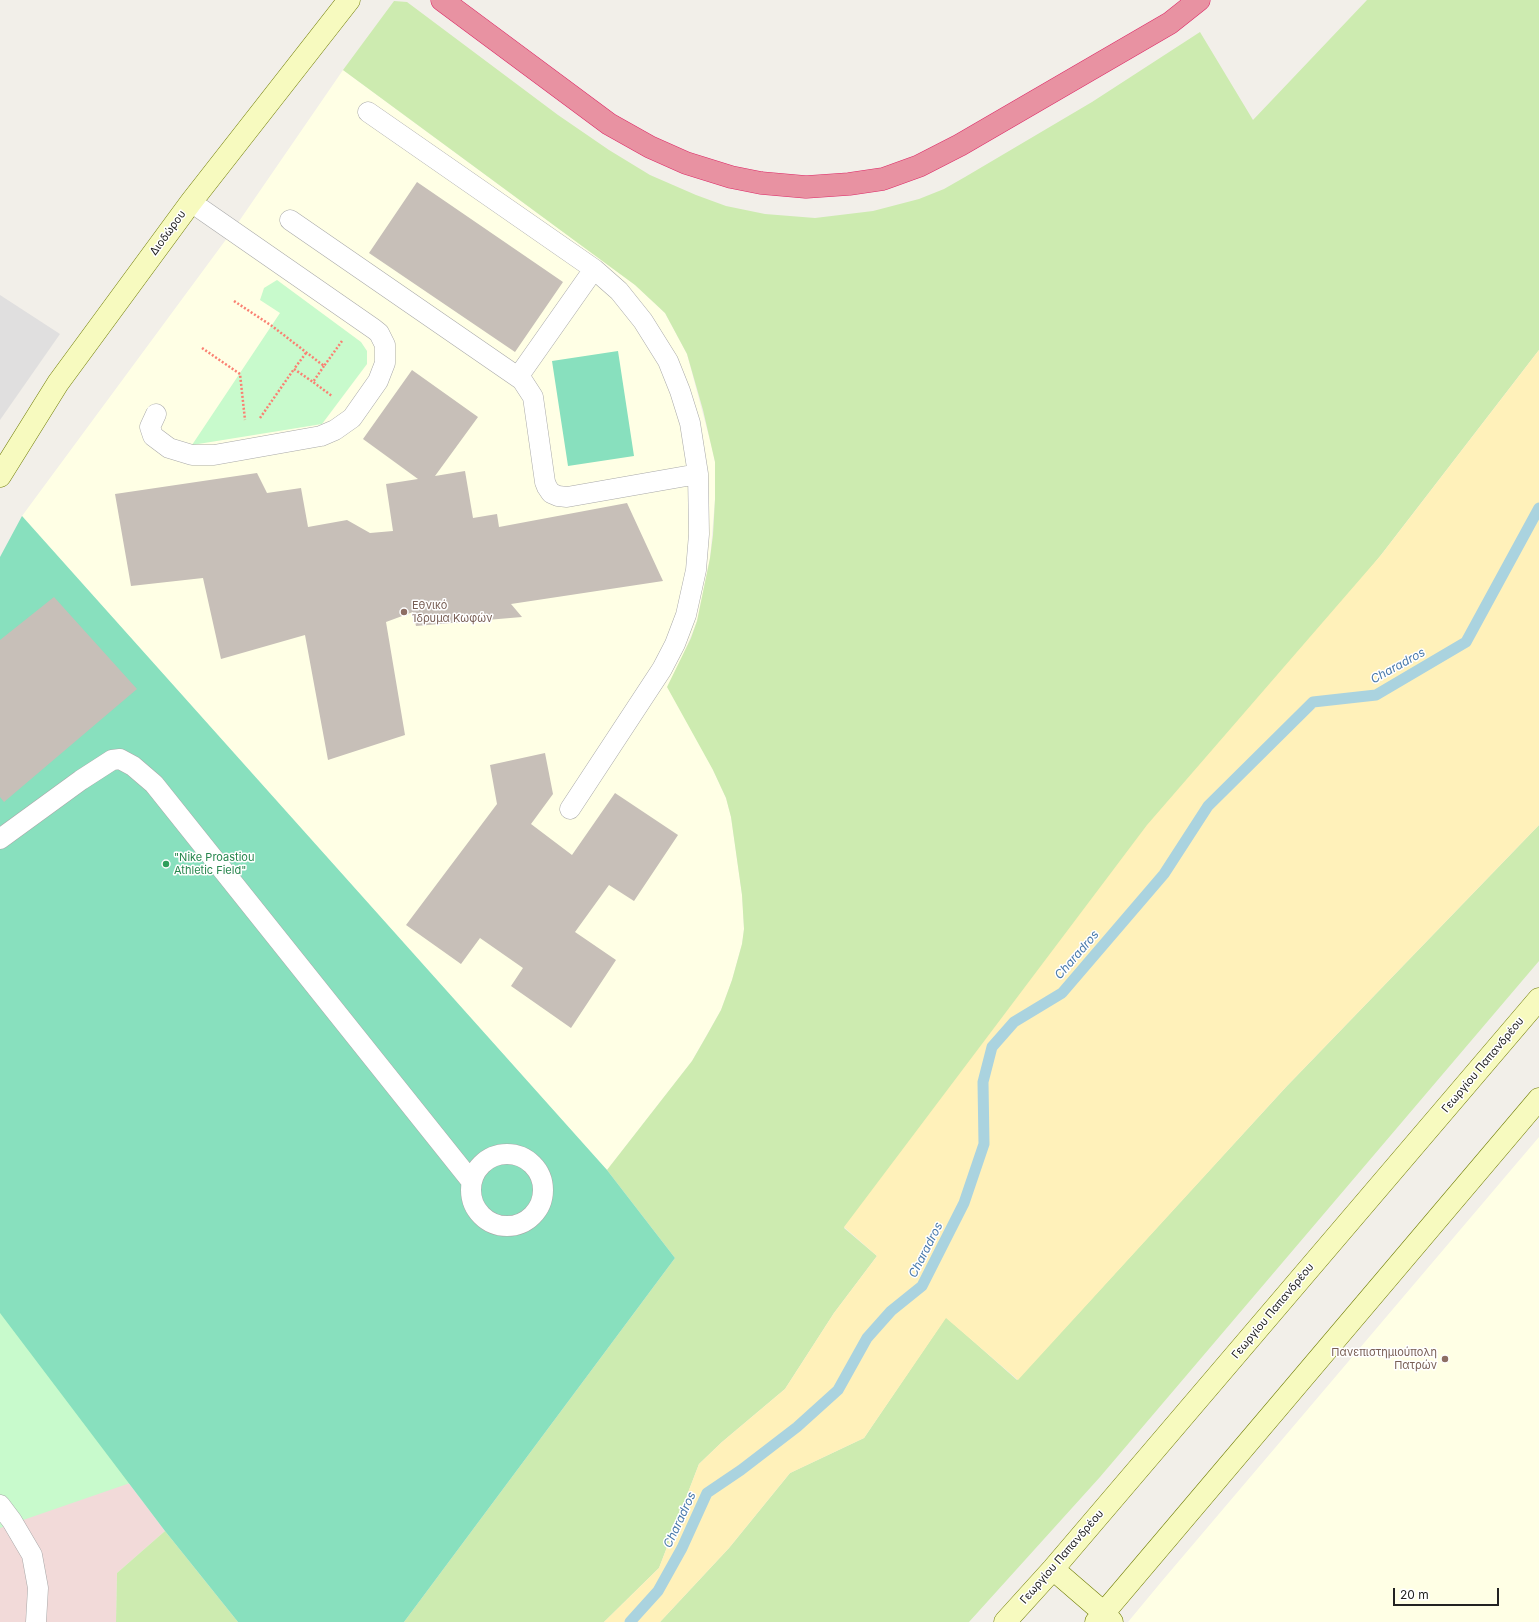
<!DOCTYPE html>
<meta charset="utf-8">
<style>
body{margin:0}
#map{position:relative;width:1539px;height:1622px;overflow:hidden;background:#f2efe9;font-family:Inter,sans-serif}
canvas{display:block}
.scale{position:absolute;left:1393px;top:1588px;width:106px;height:18px;box-sizing:border-box;border:2px solid #222;border-top:0;padding-left:5px;font-size:12px;line-height:14px;white-space:nowrap;color:#222;-webkit-text-stroke:3px #fff;paint-order:stroke}
</style>
<div id="map">
<canvas width="1539" height="1622"></canvas>
<div class="scale">20 m</div>
</div>
<script>
const c = document.querySelector('canvas').getContext('2d');
c.lineJoin = 'round';
function paint(path, color) { c.fillStyle = color; c.fill(path, 'evenodd'); }
const toPath = rows => new Path2D(rows.map(r => 'M' + r).join(''));
function stroke(path, color, width, dash) { c.strokeStyle = color; c.lineWidth = width; c.lineCap = dash ? 'butt' : 'round'; c.setLineDash(dash || []); c.stroke(path); }
function write(font, color, halo, rows, align = 'center') {
  c.font = font + ' Inter,sans-serif'; c.lineWidth = 3; c.setLineDash([]); c.textBaseline = 'middle'; c.strokeStyle = halo; c.fillStyle = color; for (const [text, x, y, turn = 0] of rows) {
    c.save(); c.translate(x, y); c.rotate((+turn || 0) * Math.PI / 180); c.textAlign = isNaN(turn) ? turn : align; if (halo) c.strokeText(text, 0, 0); c.fillText(text, 0, 0); c.restore();
  }
}
paint(toPath([
 [0,295,60,334,0,420]
]), '#e0dfdf');
paint(toPath([
 [0,1313,165,1531,117,1573,116,1622,0,1622]
]), '#f2dad9');
paint(toPath([
 [343,70,635,285,665,313,687,354,712,448,715,462,715,499,710,558,697,621,683,655,713,770,726,798,731,817,742,895,744,929,742,944,732,980,721,1010,692,1061,607,1170,22,516,233,230],
 [1539,1137,1539,1622,1128,1622,1162,1581]
]), '#ffffe5');
paint(toPath([
 [1367,0,1539,0,1539,350,1381,555,844,1228,877,1256,834,1313,785,1389,722,1442,699,1464,659,1568,604,1622,404,1622,675,1258,607,1170,692,1061,707,1035,721,1010,732,980,742,944,744,929,742,895,731,817,726,798,713,770,667,687,691,638,697,621,710,558,713,535,715,499,715,462,703,410,687,354,665,313,635,285,343,70,394,1,407,2,558,115,609,150,650,175,696,195,726,206,765,214,815,218,873,211,919,199,944,189,965,177,1092,102,1200,32,1253,120],
 [1539,825,1539,961,1100,1477,969,1622,660,1622,729,1548,790,1473,864,1438,946,1317,1017,1380,1286,1087],
 [165,1531,238,1622,116,1622,117,1573]
]), '#cdebb0');
paint(toPath([
 [1539,350,1539,825,1286,1087,1018,1380,946,1318,864,1438,790,1473,729,1548,660,1622,604,1622,659,1568,699,1464,722,1442,785,1389,834,1313,877,1256,844,1227,1147,825,1381,555]
]), '#fff1ba');
paint(toPath([
 [277,280,361,342,367,351,367,364,322,424,192,445,280,313,260,300,264,288],
 [0,1311,321,1417,0,1528]
]), '#c8facc');
paint(toPath([
 [618,351,634,456,568,466,552,361],
 [22,516,607,1170,675,1258,404,1622,238,1622,165,1531,0,1313,0,557]
]), '#88e0be');
stroke(toPath([
 [630,1622,658,1591,682,1548,707,1493,741,1470,797,1427,838,1390,867,1338,891,1311,922,1286,964,1203,984,1144,983,1082,992,1047,1014,1022,1062,993,1164,874,1208,806,1313,702,1376,695,1466,642,1539,508]
]), '#aad3df', 11);
paint(toPath([
 [417,182,563,282,515,352,369,253],
 [412,370,478,417,435,476,465,471,473,518,497,514,499,527,627,503,663,581,511,604,522,617,416,626,413,612,386,622,405,735,328,760,305,635,221,659,203,578,131,586,115,494,257,473,267,493,301,488,308,527,347,520,370,533,393,531,386,484,418,479,363,439],
 [54,597,137,689,4,802,0,797,0,640],
 [545,753,553,794,531,824,572,855,615,793,678,835,634,901,609,885,575,932,616,960,571,1028,511,986,523,968,480,938,461,964,406,925,497,804,490,765]
]), '#c7bfb8');
const lane = toPath([
 [368,112,594,269,619,291,643,321,668,361,680,391,690,423,698,474,699,534,696,570,686,615,675,644,662,669,570,809],
 [290,220,522,380,533,397,545,482,547,487,551,493,558,496,567,497,698,474],
 [518,377,594,269],
 [156,414,150,427,153,436,169,448,192,455,214,455,321,436,335,430,352,418,378,381,385,363,385,345,379,333,374,329,191,202],
 [0,839,81,780,112,760,120,759,133,766,154,784,472,1182],
 '471 1190a36 36 0 1 1 72 0a36 36 0 1 1-72 0Z',
 [0,1505,12,1521,32,1555,38,1588,36,1622]
]);
const secondary = toPath([
 [0,476,58,383,191,202,349,0],
 [1053,1569,1104,1613,1112,1622],
 [1005,1622,1053,1569,1539,999],
 [1096,1622,1539,1099]
]);
const highway = toPath([
 [442,0,609,124,650,147,686,163,731,177,761,183,806,187,849,184,883,179,919,166,960,145,1170,23,1199,0]
]);
stroke(lane, '#a9a9a9', 21);
stroke(secondary, '#707d05', 23);
stroke(highway, '#dc2a67', 23);
stroke(toPath([
 [234,301,272,326,324,366,342,341],
 [202,348,240,374,245,420],
 [306,353,294,369,313,382],
 [324,366,313,382,332,396],
 [260,418,294,369]
]), '#fa8072', 2.5, [2, 2]);
stroke(lane, '#fff', 20);
stroke(secondary, '#f7fabf', 22);
stroke(highway, '#e892a2', 22);
for (const [x, y, r, color] of [
 [404,612,4,"#8d6e63"],
 [166,864,4,"#2e9e5b"],
 [1445,1359,4,"#8d6e63"]
]) { const dot = new Path2D(); dot.arc(x, y, r, 0, 2 * Math.PI); c.fillStyle = color; c.fill(dot); stroke(dot, '#fff', 1.5); }
write('11px', '#222', '#fff', [
 ["Διοδώρου",168,233,-54],
 ["Γεωργίου Παπανδρέου",1483,1065,-50],
 ["Γεωργίου Παπανδρέου",1273,1311,-50],
 ["Γεωργίου Παπανδρέου",1062,1557,-49]
]);
write('11px', '#785e54', '#fff', [
 ["Εθνικό",412,606],
 ["Ίδρυμα Κωφών",412,619],
 ["Πανεπιστημιούπολη",1437,1353,"right"],
 ["Πατρών",1437,1366,"right"]
], 'left');
write('11px', '#27864d', '#fff', [
 ["\"Nike Proastiou",174,858],
 ["Athletic Field\"",174,871]
], 'left');
write('italic 12px', '#4a7aab', '#fff', [
 ["Charadros",1398,666,-29],
 ["Charadros",1077,955,-49],
 ["Charadros",926,1250,-63],
 ["Charadros",680,1520,-65]
]);
</script>
